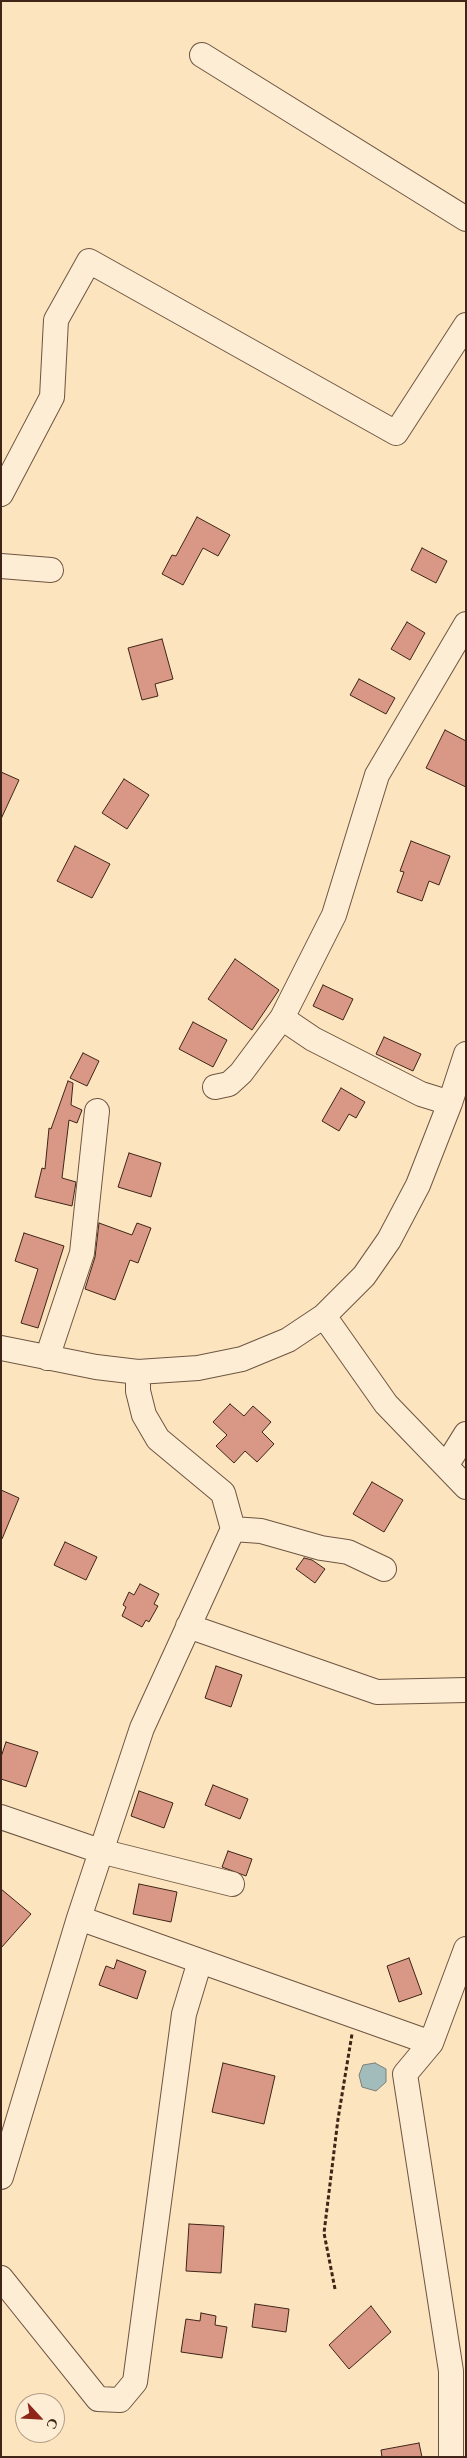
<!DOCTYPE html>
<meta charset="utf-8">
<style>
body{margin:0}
#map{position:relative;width:467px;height:2458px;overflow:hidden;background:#fce4bf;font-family:"EB Garamond",serif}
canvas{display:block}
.frame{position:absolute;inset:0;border:2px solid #3f2517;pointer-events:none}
.north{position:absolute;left:15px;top:2393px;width:50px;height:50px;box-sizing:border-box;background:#fdedd5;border:1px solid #b19d89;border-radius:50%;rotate:115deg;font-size:14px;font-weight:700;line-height:20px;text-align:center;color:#3f2517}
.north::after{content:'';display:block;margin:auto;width:18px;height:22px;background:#8f2418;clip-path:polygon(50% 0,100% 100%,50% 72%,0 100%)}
</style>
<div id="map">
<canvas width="467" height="2458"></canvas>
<div class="frame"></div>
<div class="north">С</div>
</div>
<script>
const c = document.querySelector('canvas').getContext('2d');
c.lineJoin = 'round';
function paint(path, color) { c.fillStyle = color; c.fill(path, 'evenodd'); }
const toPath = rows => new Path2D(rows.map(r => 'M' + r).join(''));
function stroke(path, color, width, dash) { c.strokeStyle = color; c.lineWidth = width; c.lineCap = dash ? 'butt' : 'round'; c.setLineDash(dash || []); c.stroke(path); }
const water = toPath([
 [375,2063,386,2069,386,2082,376,2091,362,2087,359,2075,363,2065,375,2063]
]);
paint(water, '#a2bcbb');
stroke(water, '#7a8079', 1);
const building = toPath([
 [197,517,230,535,218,556,203,548,183,585,162,574,172,555,176,556,197,517],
 [422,548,447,561,436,583,411,570,422,548],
 [407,622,425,633,410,660,391,649,407,622],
 [162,639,173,679,155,684,158,696,142,700,128,648,162,639],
 [359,679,395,698,386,714,350,695,359,679],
 [445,730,466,741,466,787,426,768,445,730],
 [1,772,19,780,1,819,1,772],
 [124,779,149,795,127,829,102,813,124,779],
 [411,841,450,856,439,885,429,881,422,901,397,892,404,872,400,871,411,841],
 [75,846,110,864,92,898,57,881,75,846],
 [235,959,279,990,252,1030,208,999,235,959],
 [323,985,353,999,343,1020,313,1006,323,985],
 [193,1022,227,1040,213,1067,179,1049,193,1022],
 [384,1037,421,1054,413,1071,376,1054,384,1037],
 [83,1053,99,1061,87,1086,70,1078,83,1053],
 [68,1081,73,1083,71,1105,82,1110,77,1123,69,1120,62,1178,76,1182,72,1206,35,1197,42,1168,45,1169,49,1128,51,1129,68,1081],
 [341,1088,365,1102,356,1118,349,1114,339,1131,322,1121,341,1088],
 [129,1153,161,1163,151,1197,118,1187,129,1153],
 [99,1223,132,1235,137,1223,151,1228,138,1263,130,1260,115,1300,85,1289,95,1257,99,1223],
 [24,1233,64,1246,38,1328,21,1323,38,1269,15,1261,24,1233],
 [230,1404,244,1416,253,1406,271,1422,262,1432,274,1444,257,1462,245,1451,234,1463,216,1446,227,1435,213,1422,230,1404],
 [372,1482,403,1500,384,1532,353,1514,372,1482],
 [1,1490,19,1498,2,1539,1,1539,1,1490],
 [65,1542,97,1557,86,1580,54,1565,65,1542],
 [304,1558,312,1560,325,1569,315,1583,296,1569,304,1558],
 [140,1584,159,1594,154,1604,158,1606,149,1622,146,1620,142,1627,122,1616,126,1607,123,1605,129,1592,134,1595,140,1584],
 [216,1666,242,1675,231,1707,205,1698,216,1666],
 [6,1742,38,1752,26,1787,1,1779,1,1757,6,1742],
 [213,1785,248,1799,240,1819,205,1805,213,1785],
 [139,1791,173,1803,164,1828,131,1816,139,1791],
 [228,1851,252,1859,246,1876,222,1867,228,1851],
 [139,1884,177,1892,171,1922,133,1914,139,1884],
 [1,1889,31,1914,1,1948,1,1889],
 [409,1958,422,1994,399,2002,387,1966,409,1958],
 [117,1960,146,1971,137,1999,99,1985,106,1966,114,1969,117,1960],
 [223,2063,275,2076,264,2124,212,2112,223,2063],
 [189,2224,224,2226,221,2273,186,2271,189,2224],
 [255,2304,289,2309,286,2332,252,2327,255,2304],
 [371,2306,391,2332,349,2369,329,2345,371,2306],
 [201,2313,216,2316,215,2325,227,2327,222,2358,181,2352,186,2319,200,2321,201,2313],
 [419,2443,422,2457,382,2457,381,2450,419,2443]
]);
paint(building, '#d99886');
stroke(building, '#3f2517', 1);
const minor = toPath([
 [202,55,466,219],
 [1,494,52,397,56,320,89,261,396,433,466,325],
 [1,566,51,570],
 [215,1087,229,1084,241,1073,282,1018],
 [450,1103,421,1094,313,1039,282,1018,334,915,377,775,466,624],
 [324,1316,386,1404,466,1487],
 [1,1348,96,1367,138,1372,198,1368,242,1359,288,1340,324,1316,364,1276,389,1240,418,1185,450,1103,466,1054],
 [47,1358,82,1253,97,1111],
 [446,1466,466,1434],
 [233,1529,261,1531,321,1548,348,1552,384,1569],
 [188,1626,377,1692,466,1690],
 [1,1817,100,1851,232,1884],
 [79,1918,431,2043],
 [1,2177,79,1918,142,1728,233,1529,223,1493,158,1439,144,1415,138,1391,138,1372],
 [1,2278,98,2399,120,2400,135,2382,184,2014,200,1961],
 [451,2457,451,2371,405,2074,431,2043,466,1949]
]);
stroke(minor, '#6e5541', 26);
stroke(toPath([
 [335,2289,324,2233,338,2119,352,2034]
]), '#3f2517', 3, [4, 2.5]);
stroke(minor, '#fdedd5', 24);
</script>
